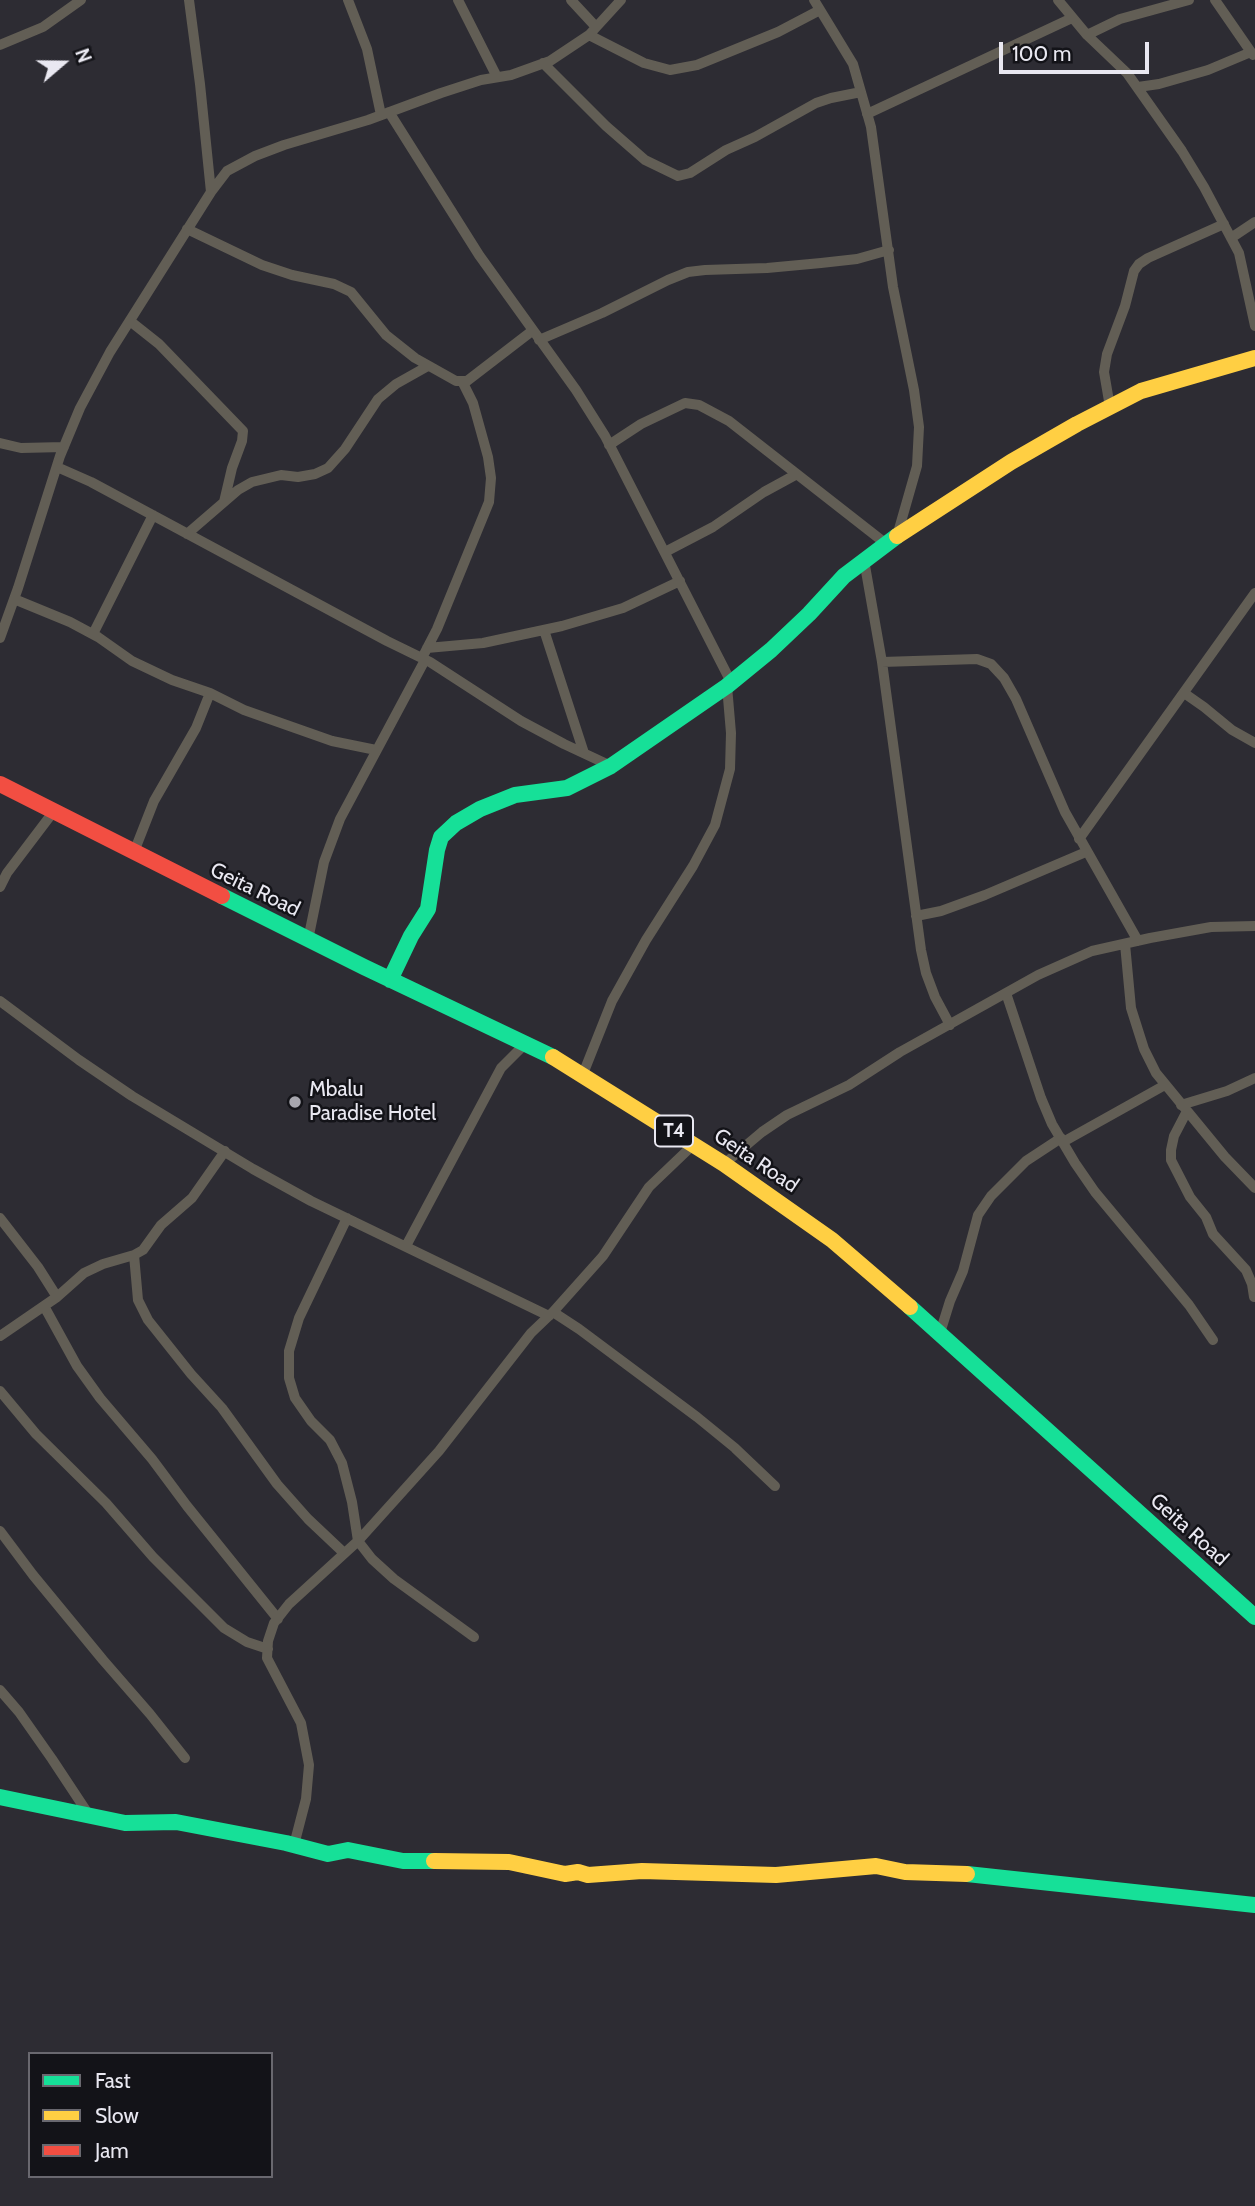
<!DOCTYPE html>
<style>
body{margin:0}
#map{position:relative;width:1255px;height:2206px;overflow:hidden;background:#2d2c33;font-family:Cabin,sans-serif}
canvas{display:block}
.legend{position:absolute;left:28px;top:2052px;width:245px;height:126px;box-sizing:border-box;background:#131318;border:2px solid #69686f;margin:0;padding:9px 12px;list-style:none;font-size:21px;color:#e9e8f1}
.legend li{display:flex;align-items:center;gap:14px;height:35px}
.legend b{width:35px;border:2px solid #69686f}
.north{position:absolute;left:28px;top:28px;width:70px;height:70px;-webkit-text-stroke:5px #131318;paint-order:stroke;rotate:70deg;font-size:19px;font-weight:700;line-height:28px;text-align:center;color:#e9e8f1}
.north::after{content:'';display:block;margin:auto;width:24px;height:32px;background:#e9e8f1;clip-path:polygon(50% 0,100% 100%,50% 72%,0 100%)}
.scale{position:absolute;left:999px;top:42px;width:150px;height:32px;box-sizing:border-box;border:4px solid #e9e8f1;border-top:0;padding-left:9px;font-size:21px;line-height:24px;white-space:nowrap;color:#e9e8f1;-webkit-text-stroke:5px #131318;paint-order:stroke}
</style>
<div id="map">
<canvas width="1255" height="2206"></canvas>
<ul class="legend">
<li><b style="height:9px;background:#16e098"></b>Fast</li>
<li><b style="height:9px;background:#ffcf43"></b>Slow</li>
<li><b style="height:9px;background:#f24e42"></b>Jam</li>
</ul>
<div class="north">N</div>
<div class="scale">100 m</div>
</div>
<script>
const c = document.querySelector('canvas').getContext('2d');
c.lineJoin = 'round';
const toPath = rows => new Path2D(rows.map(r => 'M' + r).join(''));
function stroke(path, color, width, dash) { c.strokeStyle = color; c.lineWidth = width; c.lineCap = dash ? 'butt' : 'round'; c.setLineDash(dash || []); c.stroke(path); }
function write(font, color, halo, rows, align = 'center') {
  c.font = font + ' Cabin,sans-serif'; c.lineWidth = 5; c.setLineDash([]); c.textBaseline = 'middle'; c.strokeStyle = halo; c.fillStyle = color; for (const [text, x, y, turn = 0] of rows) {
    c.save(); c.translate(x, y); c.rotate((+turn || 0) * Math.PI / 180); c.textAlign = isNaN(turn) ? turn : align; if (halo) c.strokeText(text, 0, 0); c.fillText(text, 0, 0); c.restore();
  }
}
stroke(toPath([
 [189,0,200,84,211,192],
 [348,0,367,49,381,115],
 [458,0,497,77],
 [571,0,596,27],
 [814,0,853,64,871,127,893,287,914,390,919,427,917,466,897,536],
 [1058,0,1087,35,1127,73,1182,151,1204,187,1239,253,1255,326],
 [1215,0,1253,55],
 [589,35,644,63,670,70,697,65,778,32,820,10],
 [1087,35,1120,19,1189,0],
 [0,45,43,27,81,0],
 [543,63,606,126,645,160,678,176,690,173,726,150,755,137,816,103,831,98,861,92],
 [1138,87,1159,84,1208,70,1251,52],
 [389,112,479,255,576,390,605,436,731,682],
 [867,114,1072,18],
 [187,229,262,265,292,275,334,284,351,292,386,335,415,358,456,381,467,381,532,331],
 [1231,238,1255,222],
 [130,321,159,344,243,431,242,441,232,468,224,502],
 [539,340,602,313,668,280,688,272,705,270,767,268,821,263,857,259,889,250],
 [1110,407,1104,372,1107,354,1125,306,1134,271,1139,264,1148,258,1224,224],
 [0,443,21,448,64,447],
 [609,445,641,424,685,403,699,405,729,421,885,543],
 [57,467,91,482,387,641,430,662,521,721,564,744,611,766],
 [187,534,238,490,252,482,281,475,298,477,315,474,328,468,345,449,378,399,396,384,428,366],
 [665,552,713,527,764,492,797,474],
 [864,560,882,662,921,950,926,973,935,997,950,1025],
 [14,599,70,622,98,637,132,661,172,680,210,693,244,710,332,741,376,750],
 [544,630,584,753],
 [93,634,153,515],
 [0,638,18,588,60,456,80,408,110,352,211,192,227,171,255,156,284,145,368,120,441,93,481,80,511,75,550,61,589,35,621,0],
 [427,648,483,643,562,626,623,608,680,581],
 [422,658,437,629,489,502,491,478,488,457,473,403,462,381],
 [882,662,977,659,991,664,1004,678,1016,699,1065,812,1138,941],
 [1184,693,1204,707,1232,730,1255,743],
 [1079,839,1255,593],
 [134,852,154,801,196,728,210,693],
 [0,887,7,873,54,811],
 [916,916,941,911,985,895,1086,852],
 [308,940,324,862,340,819,425,660],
 [1125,944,1131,1008,1144,1049,1156,1073,1225,1157,1255,1188],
 [1006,993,1041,1098,1052,1124,1075,1163,1095,1192,1189,1305,1213,1340],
 [0,1001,79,1060,132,1096,253,1169,311,1201,549,1316],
 [583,1074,612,1001,646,940,693,866,715,825,730,769,731,733,727,686],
 [1181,1105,1227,1091,1255,1078],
 [1187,1111,1174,1136,1171,1150,1171,1160,1190,1197,1206,1217,1213,1234,1246,1270,1252,1284,1254,1297],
 [1063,1142,1165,1085],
 [724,1164,762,1132,787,1115,849,1085,900,1052,1038,975,1092,951,1150,938,1211,927,1255,926],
 [0,1218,38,1267,57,1297],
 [347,1218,299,1318,289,1351,289,1378,295,1398,311,1421,330,1440,342,1463,352,1502,358,1541,372,1559,394,1579,474,1637],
 [406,1246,501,1068,526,1043],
 [134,1255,138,1300,148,1320,191,1374,222,1408,277,1484,308,1519,344,1553],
 [44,1306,77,1366,100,1398,152,1459,187,1506,278,1619],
 [553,1312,579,1329,697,1417,735,1448,775,1486],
 [940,1333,950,1301,963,1271,978,1215,991,1196,1026,1161,1061,1138],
 [0,1336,57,1297,84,1273,103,1264,134,1255,143,1250,161,1225,192,1198,225,1151],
 [0,1391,36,1434,106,1503,153,1557,224,1628,247,1642,268,1649],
 [0,1531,33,1575,103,1660,150,1714,185,1758],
 [0,1690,19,1712,52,1759,89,1815],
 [294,1845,306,1799,309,1765,301,1723,267,1658,268,1641,274,1623,289,1604,358,1541,439,1451,531,1333,553,1312,603,1256,649,1187,694,1144]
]), '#625e55', 10);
stroke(toPath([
 [222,896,364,967,553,1057],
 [390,980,411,936,428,909,437,850,441,837,456,823,480,809,515,795,567,788,611,766,727,686,771,650,809,614,844,576,897,536],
 [910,1307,1255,1617],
 [0,1797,125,1823,176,1822,286,1843,328,1854,348,1850,403,1861,434,1861],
 [967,1874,1255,1905]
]), '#16e098', 16);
stroke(toPath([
 [897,536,1011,462,1077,424,1141,391,1255,358],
 [553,1057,724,1164,832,1240,910,1307],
 [434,1861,509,1862,565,1874,578,1872,588,1875,642,1871,776,1875,876,1866,905,1872,967,1874]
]), '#ffcf43', 16);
stroke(toPath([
 [0,784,222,896]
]), '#f24e42', 16);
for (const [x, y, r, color] of [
 [295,1102,7,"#a7a6ae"]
]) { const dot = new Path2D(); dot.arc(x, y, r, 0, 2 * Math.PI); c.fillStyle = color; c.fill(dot); stroke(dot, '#131318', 2.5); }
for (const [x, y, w] of [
 [674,1131,38]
]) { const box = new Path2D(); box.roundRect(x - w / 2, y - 15.5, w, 31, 5); c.fillStyle = '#131318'; c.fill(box); stroke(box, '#e9e8f1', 2); }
write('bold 19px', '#e9e8f1', null, [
 ["T4",674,1131]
]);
write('21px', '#e9e8f1', '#131318', [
 ["Geita Road",255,890,26],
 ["Geita Road",756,1161,34],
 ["Geita Road",1189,1530,42]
]);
write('21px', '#e9e8f1', '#131318', [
 ["Mbalu",309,1090],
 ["Paradise Hotel",309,1114]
], 'left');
</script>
